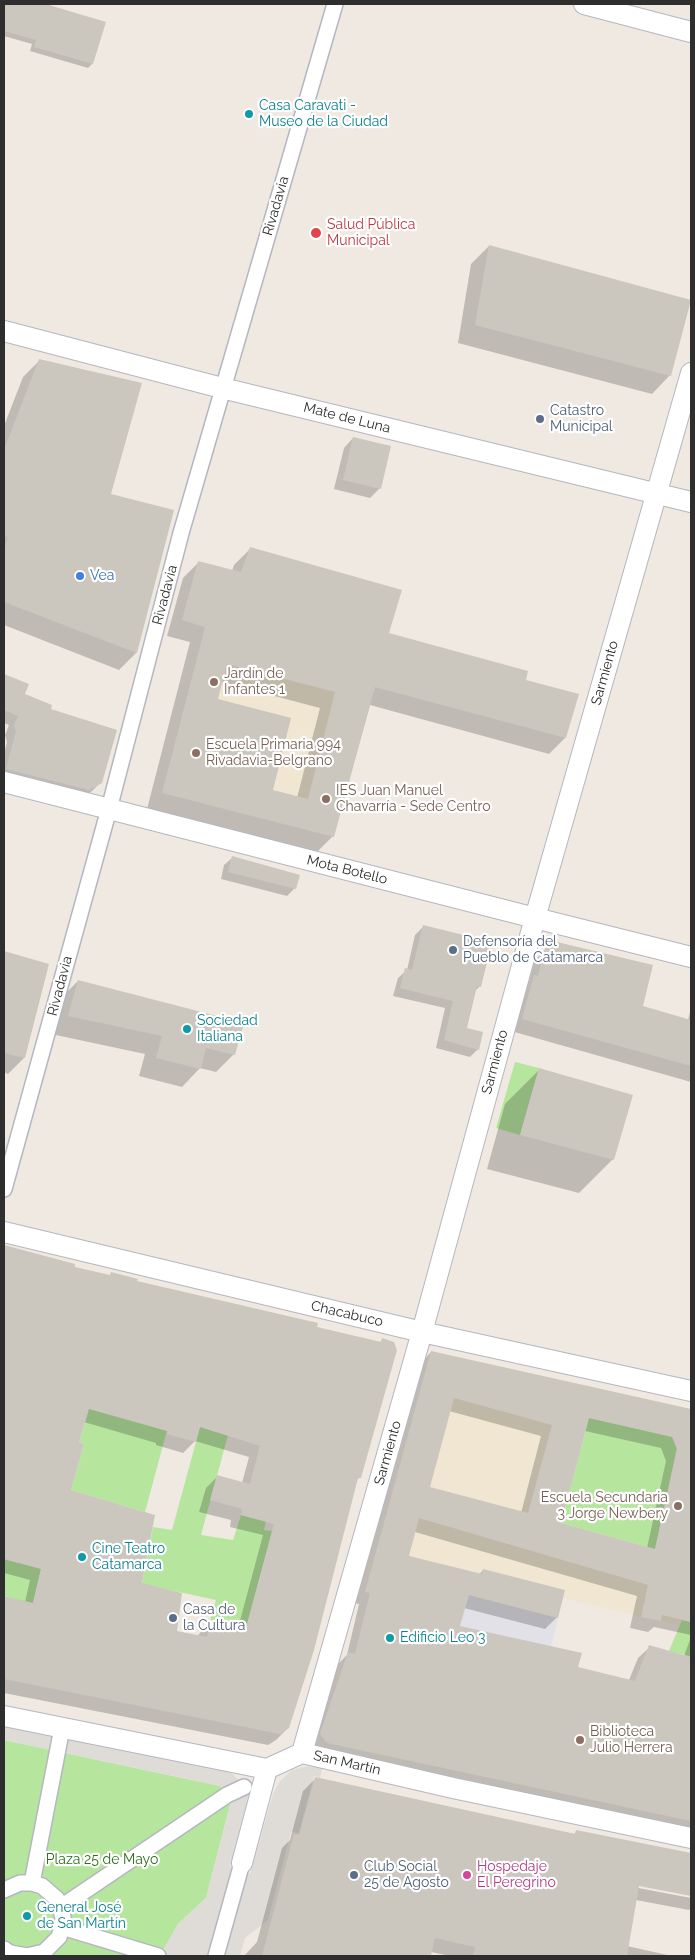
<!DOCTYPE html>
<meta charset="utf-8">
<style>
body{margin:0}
#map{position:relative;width:695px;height:1960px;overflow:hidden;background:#efe9e1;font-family:Raleway,sans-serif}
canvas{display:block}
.frame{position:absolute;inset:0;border:5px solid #2e2e2e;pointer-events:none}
</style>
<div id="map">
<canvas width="695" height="1960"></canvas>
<div class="frame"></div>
</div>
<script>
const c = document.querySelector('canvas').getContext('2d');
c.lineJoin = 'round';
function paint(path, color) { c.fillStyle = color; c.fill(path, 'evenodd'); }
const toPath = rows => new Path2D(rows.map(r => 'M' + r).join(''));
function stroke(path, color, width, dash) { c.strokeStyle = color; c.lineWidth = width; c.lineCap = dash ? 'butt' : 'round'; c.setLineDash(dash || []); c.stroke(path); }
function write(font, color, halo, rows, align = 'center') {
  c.font = font + ' Raleway,sans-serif'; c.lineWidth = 4.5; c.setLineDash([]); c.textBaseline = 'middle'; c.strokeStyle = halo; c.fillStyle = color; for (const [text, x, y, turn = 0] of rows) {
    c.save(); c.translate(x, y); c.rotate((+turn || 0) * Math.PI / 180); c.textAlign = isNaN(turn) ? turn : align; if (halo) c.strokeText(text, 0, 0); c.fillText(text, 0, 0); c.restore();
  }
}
paint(toPath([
 [408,1575,477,1591,476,1597,558,1618,551,1647,460,1626,468,1598]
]), '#e3e1e8');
paint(toPath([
 [205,627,375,687,334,837,162,793],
 [431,1351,691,1409,691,1622,682,1620,680,1626,563,1598,558,1618,476,1597,481,1574,377,1549]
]), '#f0e6d1');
paint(toPath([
 [515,1062,539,1068,520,1135,496,1128],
 [86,1403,173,1408,145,1512,71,1490,84,1444,79,1442,88,1412],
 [589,1418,679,1438,655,1549,561,1523],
 [200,1427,228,1435,201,1535,233,1540,241,1515,266,1521,264,1530,272,1531,246,1628,210,1621,216,1600,142,1584,153,1527,172,1530],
 [60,1487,32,1607,9,1601,9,1597,4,1596,4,1559,18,1563],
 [682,1620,691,1622,690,1656,669,1651],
 [4,1740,220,1786,227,1795,230,1805,206,1898,178,1924,160,1956,4,1956]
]), '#b6e59e');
paint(toPath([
 [4,1724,221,1769,234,1775,249,1794,230,1868,250,1874,273,1794,280,1781,292,1770,308,1766,322,1768,320,1778,314,1776,299,1833,291,1832,268,1920,245,1938,240,1956,160,1956,178,1924,206,1898,230,1805,227,1795,220,1786,4,1740]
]), '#dfdcd8');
paint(toPath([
 [4,4,45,4,104,22,92,64,88,68,30,51,32,44,4,36],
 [489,246,670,375,652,394,458,343,471,264],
 [40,360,109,495,173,511,136,653,119,670,4,625,4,426,23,377],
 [353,438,380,488,370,498,334,489,344,448],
 [250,549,388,634,524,681,577,695,565,738,549,754,370,705,333,836,317,852,147,809,190,642,167,636,183,578,199,562,232,571,234,565],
 [221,682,320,708,297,798,271,791,216,700],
 [4,675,27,685,24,695,49,709,101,782,91,792,79,799,4,780,4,754,7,742,5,735,9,725,4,723],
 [232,858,295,888,287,896,221,879,224,865],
 [423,927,480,986,474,992,465,1029,478,1049,470,1057,436,1048,445,1008,393,996,398,978,407,970,415,935],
 [546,949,642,1007,688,1020,691,1008,691,1082,511,1031,522,988,529,982,534,961],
 [4,953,47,965,24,1058,8,1074,4,1072],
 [78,981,234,1054,216,1072,200,1068,182,1087,139,1076,145,1054,51,1034,60,999],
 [539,1070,613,1159,579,1193,487,1169,505,1104],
 [5,1247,73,1267,316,1328,379,1343,382,1340,360,1477,356,1481,288,1728,276,1740,268,1745,4,1693,4,1597,25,1602,30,1580,4,1573,4,1249],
 [84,1422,156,1443,156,1445,183,1453,195,1441,249,1457,242,1483,217,1477,206,1488,199,1512,231,1520,230,1527,263,1535,238,1628,210,1622,199,1634,198,1637,176,1632,69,1491,77,1443],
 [431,1352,691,1410,691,1635,654,1627,648,1632,630,1628,637,1596,415,1532,407,1557,479,1575,483,1570,557,1617,545,1629,464,1608,459,1626,577,1668,629,1680,638,1658,650,1647,684,1656,691,1637,691,1835,309,1746,337,1665,347,1655,359,1604,354,1603,420,1364],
 [449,1411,541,1436,521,1513,428,1488],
 [585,1431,661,1448,666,1461,647,1548,559,1524],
 [315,1779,574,1834,576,1832,691,1854,691,1895,633,1884,633,1887,691,1898,691,1908,689,1910,636,1900,627,1946,672,1956,450,1956,431,1952,429,1956,244,1956,257,1942,282,1848,290,1840,303,1791]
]), '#0003');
paint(toPath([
 [4,4,45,4,106,22,93,64,34,47,36,40,4,31],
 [489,245,691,300,671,376,475,325],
 [39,359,142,383,111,494,174,510,137,653,4,602,4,551,8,537,4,536,4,450],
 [353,437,391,446,381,489,343,480],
 [250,547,402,590,389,633,528,671,526,680,579,694,566,738,375,687,334,837,162,793,205,627,182,620,198,561,241,572],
 [227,664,335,692,308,799,273,790,291,718,218,699],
 [4,674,29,684,25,694,52,705,51,709,117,730,102,783,89,790,6,769,16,731,14,725,18,716,4,710],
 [232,856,300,875,296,889,228,872],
 [423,925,492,942,481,987,477,986,467,1028,483,1032,479,1050,444,1040,453,1001,400,988,405,968,412,970],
 [557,942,653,965,643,1006,691,1020,691,1066,522,1019,534,975,538,976,545,948],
 [4,951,49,964,25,1058,4,1053],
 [78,980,244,1023,235,1055,206,1048,201,1069,156,1058,162,1036,68,1016],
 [539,1068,633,1095,614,1160,520,1135],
 [4,1245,75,1264,75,1267,110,1275,111,1272,138,1279,137,1281,318,1323,317,1327,381,1342,382,1338,394,1342,397,1350,361,1478,358,1478,314,1650,289,1728,280,1734,4,1679,4,1596,33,1603,41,1569,4,1559],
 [89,1409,167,1431,167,1434,196,1442,200,1427,260,1446,250,1484,217,1475,210,1500,242,1509,241,1515,274,1524,246,1628,210,1621,207,1637,177,1631,182,1593,142,1583,155,1515,71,1490,84,1444,79,1442],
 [431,1351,691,1409,691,1622,662,1615,661,1621,641,1617,648,1585,419,1518,409,1556,482,1574,483,1569,565,1590,558,1618,469,1595,460,1626,582,1653,578,1667,635,1681,649,1645,691,1657,691,1821,327,1743,320,1734,348,1652,355,1654,370,1593,365,1592],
 [454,1398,552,1425,528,1513,430,1487],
 [589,1418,672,1437,677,1449,655,1549,561,1523],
 [315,1777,575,1834,576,1830,691,1853,691,1896,639,1886,627,1956,473,1956,475,1947,435,1938,431,1956,262,1956,294,1834,299,1835]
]), '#cbc7bf');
const pedestrian = toPath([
 [4,1189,109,809,181,533,335,4],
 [32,1883,62,1728],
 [4,1890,20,1883,32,1883,42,1886,57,1899,63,1917,62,1927,59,1937,44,1952,27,1956,10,1953,4,1949],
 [61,1907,227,1795,244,1787],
 [62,1927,158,1956],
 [216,1956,242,1863]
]);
const minor = toPath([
 [584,4,691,32],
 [4,331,222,388,691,502],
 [4,782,535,918,691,957],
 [4,1232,422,1332,691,1391],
 [4,1716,267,1769,302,1753,453,1788,691,1838],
 [302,1753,422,1332,535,918,691,373],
 [242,1863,267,1769]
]);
stroke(pedestrian, '#b4b7c1', 18);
stroke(minor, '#b4b7c1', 22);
stroke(pedestrian, '#fff', 15);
stroke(minor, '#fff', 20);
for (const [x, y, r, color] of [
 [249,114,5,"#0f9aa8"],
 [316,233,6,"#e0444e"],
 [540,419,5,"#5c6f8a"],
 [80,576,5,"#3f7fe0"],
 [214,682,5,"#8d6e63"],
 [196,753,5,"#8d6e63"],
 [326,799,5,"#8d6e63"],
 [453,950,5,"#5c6f8a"],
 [187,1029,5,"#0f9aa8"],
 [678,1506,5,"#8d6e63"],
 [82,1557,5,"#0f9aa8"],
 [173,1618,5,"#5c6f8a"],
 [390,1638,5,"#0f9aa8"],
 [580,1740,5,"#8d6e63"],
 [354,1875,5,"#5c6f8a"],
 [467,1875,5,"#d1479c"],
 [27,1916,5,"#0f9aa8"]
]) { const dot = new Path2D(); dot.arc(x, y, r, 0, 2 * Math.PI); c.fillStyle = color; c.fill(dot); stroke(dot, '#fff', 2); }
write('14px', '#0d838f', '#fff', [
 ["Casa Caravati -",259,106],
 ["Museo de la Ciudad",259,122],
 ["Sociedad",197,1021],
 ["Italiana",197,1037],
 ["Cine Teatro",92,1549],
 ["Catamarca",92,1565],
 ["Edificio Leo 3",400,1638],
 ["General José",37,1908],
 ["de San Martín",37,1924]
], 'left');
write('14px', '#2e2e2e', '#fff', [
 ["Rivadavia",276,206,-74],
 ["Mate de Luna",347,418,14],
 ["Rivadavia",165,595,-75],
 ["Sarmiento",605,673,-74],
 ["Mota Botello",347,870,14],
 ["Rivadavia",60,986,-75],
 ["Sarmiento",495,1062,-75],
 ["Chacabuco",347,1314,13],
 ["Sarmiento",388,1453,-74],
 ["San Martín",347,1763,13]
]);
write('14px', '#be3a42', '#fff', [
 ["Salud Pública",327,225],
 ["Municipal",327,241]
], 'left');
write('14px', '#4e5e75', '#fff', [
 ["Catastro",550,411],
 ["Municipal",550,427],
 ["Defensoría del",463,942],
 ["Pueblo de Catamarca",463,958],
 ["Casa de",183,1610],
 ["la Cultura",183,1626],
 ["Club Social",364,1867],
 ["25 de Agosto",364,1883]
], 'left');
write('14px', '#366cbe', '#fff', [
 ["Vea",90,576]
], 'left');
write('14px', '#785e54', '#fff', [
 ["Jardín de",224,674],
 ["Infantes 1",224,690],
 ["Escuela Primaria 994",206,745],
 ["Rivadavia-Belgrano",206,761],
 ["IES Juan Manuel",336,791],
 ["Chavarría - Sede Centro",336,807],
 ["Escuela Secundaria",668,1498,"right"],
 ["3 Jorge Newbery",668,1514,"right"],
 ["Biblioteca",590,1732],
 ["Julio Herrera",590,1748]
], 'left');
write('14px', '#2c6e1b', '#fff', [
 ["Plaza 25 de Mayo",102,1860]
]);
write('14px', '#b23c85', '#fff', [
 ["Hospedaje",477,1867],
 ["El Peregrino",477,1883]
], 'left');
</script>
